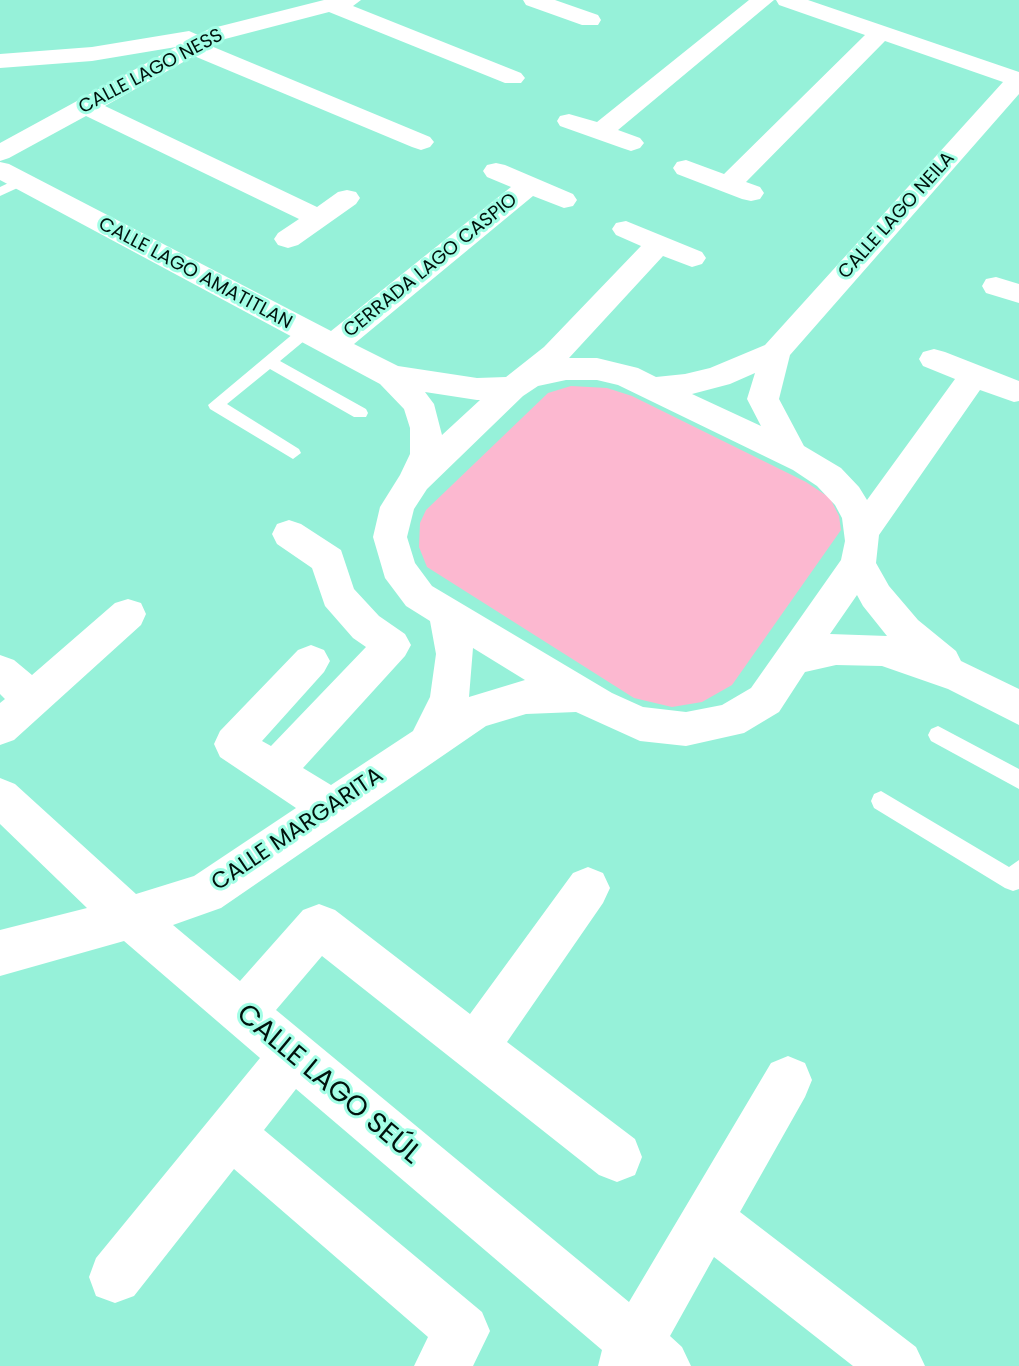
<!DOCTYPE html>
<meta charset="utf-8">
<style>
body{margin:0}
canvas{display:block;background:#96f1d9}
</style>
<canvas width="1019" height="1366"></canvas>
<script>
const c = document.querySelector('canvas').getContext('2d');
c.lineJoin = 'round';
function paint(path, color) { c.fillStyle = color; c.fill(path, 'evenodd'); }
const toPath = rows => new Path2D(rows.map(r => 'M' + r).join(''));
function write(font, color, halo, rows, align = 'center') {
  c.font = font + ' Poppins,sans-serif'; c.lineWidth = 6; c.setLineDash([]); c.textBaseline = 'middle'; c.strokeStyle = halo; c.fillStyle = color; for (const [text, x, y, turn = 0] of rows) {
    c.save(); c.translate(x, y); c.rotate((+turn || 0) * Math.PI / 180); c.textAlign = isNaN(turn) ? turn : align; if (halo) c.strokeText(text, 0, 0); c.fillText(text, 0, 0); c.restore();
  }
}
paint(toPath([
 [571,386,607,388,632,396,806,482,830,498,839,516,841,530,732,685,702,702,672,707,634,698,427,567,419,547,420,523,426,510,548,393]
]), '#fcb8d0');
paint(toPath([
 [19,178,24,179,24,185,0,196,0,187,19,178],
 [305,327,310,328,312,332,310,336,280,361,366,409,368,413,366,417,354,417,270,369,227,404,299,449,301,453,293,459,210,409,208,405,300,328,305,327],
 [938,726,1019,769,1019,789,931,741,928,735,931,729,938,726],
 [881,791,1009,867,1019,860,1019,889,1013,891,1005,888,874,808,871,801,874,794,881,791]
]), '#fff');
paint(toPath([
 [324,0,361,0,353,6,521,73,525,78,521,83,505,83,329,12,225,39,211,46,430,137,434,142,430,147,421,150,412,147,194,56,105,106,317,207,338,192,347,190,356,192,360,198,356,204,298,245,288,248,278,245,274,239,278,233,299,219,86,116,9,158,0,161,0,143,176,47,92,61,0,68,0,54,92,47,189,31,198,35,209,29,324,0],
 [523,0,555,0,598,15,601,20,598,25,582,25,526,5,523,0],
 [749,0,774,0,618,130,640,138,644,143,640,148,631,151,622,148,560,126,557,121,560,116,569,114,597,122,749,0],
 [776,0,808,0,1019,72,1019,94,790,355,779,399,804,446,841,468,859,487,867,500,955,379,923,366,919,359,923,352,934,349,945,352,1019,381,1019,401,1014,402,980,390,879,535,876,563,889,586,918,620,956,651,961,661,1019,689,1019,725,948,689,882,666,836,665,805,672,779,712,744,733,686,746,640,741,576,712,526,714,486,726,221,908,173,925,240,981,303,910,319,904,335,910,470,1014,573,873,588,867,603,873,610,888,603,903,507,1042,635,1139,642,1157,635,1175,617,1182,599,1175,322,956,276,1010,629,1302,771,1063,788,1056,805,1063,812,1080,805,1097,740,1212,916,1347,925,1366,853,1366,714,1257,670,1336,682,1347,691,1366,598,1366,602,1350,296,1089,264,1130,482,1312,490,1331,473,1366,414,1366,428,1337,234,1169,134,1296,115,1303,96,1296,89,1277,96,1258,260,1058,124,941,0,976,0,930,87,908,0,824,0,778,15,784,136,894,194,876,296,808,220,757,214,744,220,731,298,650,311,645,324,650,330,661,324,672,262,741,271,746,366,647,353,638,325,606,312,568,277,544,272,534,277,524,289,520,301,524,341,550,354,589,379,616,405,634,411,645,405,656,303,768,331,785,413,731,430,697,436,654,430,621,406,606,385,578,373,537,380,507,400,475,410,454,410,428,404,409,380,384,0,180,0,162,9,164,331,331,511,187,487,177,483,171,487,165,496,163,505,165,573,194,577,200,573,206,564,208,533,196,354,344,398,366,477,378,506,377,544,347,641,246,616,235,612,229,616,223,626,221,702,252,706,258,702,264,692,267,663,256,569,358,597,358,638,368,656,377,685,374,710,368,765,345,1003,82,885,41,746,182,760,187,764,193,760,199,751,201,742,199,677,174,673,168,677,162,686,160,724,174,865,35,779,5,776,0],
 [755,373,747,399,761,426,692,394,730,384,755,373],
 [566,380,597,380,618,385,793,470,817,486,835,505,842,518,845,541,841,560,751,688,722,705,686,712,643,707,612,693,432,586,415,563,407,537,414,509,427,489,523,396,538,386,566,380],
 [425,392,477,400,480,400,442,435,434,404,425,392],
 [857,595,863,606,887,636,830,634,857,595],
 [473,648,525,680,469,697,473,648],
 [996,277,1019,284,1019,303,986,293,982,286,986,279,996,277],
 [128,599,141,603,146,614,141,625,14,740,0,745,0,703,5,699,0,694,0,655,14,660,32,675,115,603,128,599]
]), '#fff');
write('19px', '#00130d', '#a3fee6', [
 ["CALLE LAGO NESS",151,72,-28],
 ["CALLE LAGO NEILA",897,216,-48],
 ["CERRADA LAGO CASPIO",431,266,-39],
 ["CALLE LAGO AMATITLAN",195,274,28]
]);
write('23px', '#00130d', '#a3fee6', [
 ["CALLE MARGARITA",298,830,-34]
]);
write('28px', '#00130d', '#a3fee6', [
 ["CALLE LAGO SEÚL",328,1085,40]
]);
</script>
